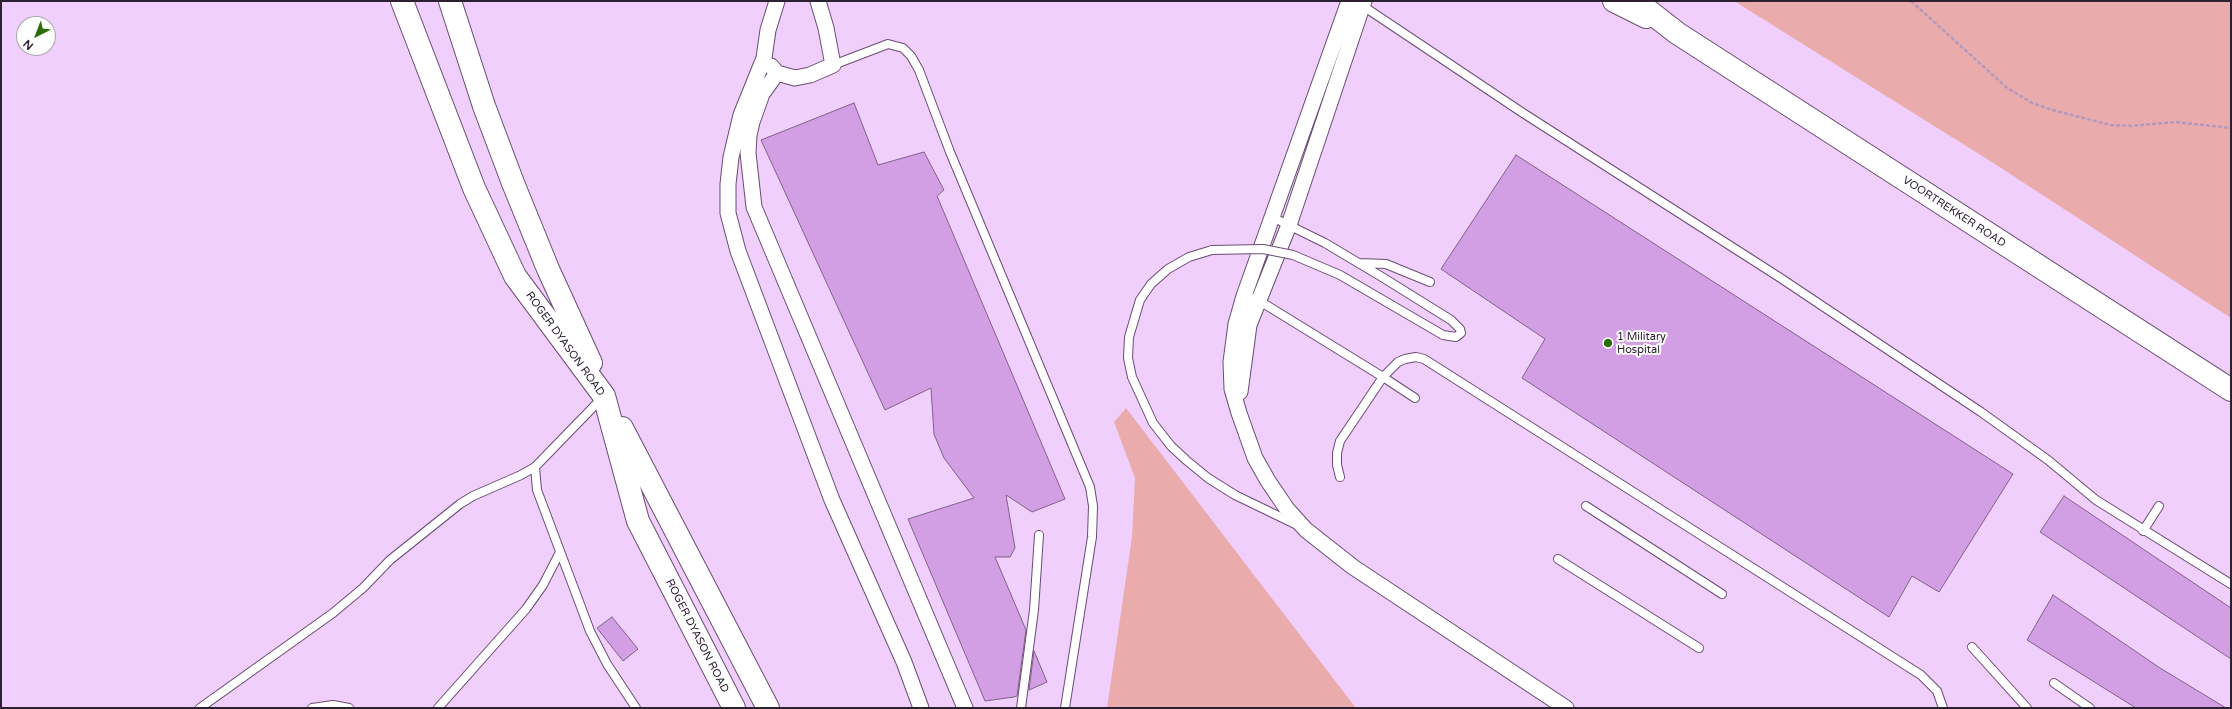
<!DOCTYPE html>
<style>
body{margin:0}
#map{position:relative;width:2232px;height:709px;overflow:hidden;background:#f1cffc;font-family:"Varela Round",sans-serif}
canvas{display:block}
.frame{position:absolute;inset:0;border:2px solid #2c2031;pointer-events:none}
.north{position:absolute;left:16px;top:16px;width:40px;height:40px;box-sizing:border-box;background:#fefefe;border:1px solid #aaa5ac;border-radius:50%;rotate:222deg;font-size:11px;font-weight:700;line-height:16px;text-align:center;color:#2c2031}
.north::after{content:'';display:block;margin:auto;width:14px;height:18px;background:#2d6e04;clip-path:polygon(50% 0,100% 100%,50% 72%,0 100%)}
</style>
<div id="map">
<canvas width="2232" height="709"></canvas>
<div class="frame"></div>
<div class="north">N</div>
</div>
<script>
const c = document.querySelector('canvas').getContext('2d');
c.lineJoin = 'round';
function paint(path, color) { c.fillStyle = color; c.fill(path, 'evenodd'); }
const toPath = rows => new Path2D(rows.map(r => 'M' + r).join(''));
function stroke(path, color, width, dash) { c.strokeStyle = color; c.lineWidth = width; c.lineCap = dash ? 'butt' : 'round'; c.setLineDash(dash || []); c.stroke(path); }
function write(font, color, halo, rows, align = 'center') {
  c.font = font + ' "Varela Round",sans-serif'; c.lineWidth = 4; c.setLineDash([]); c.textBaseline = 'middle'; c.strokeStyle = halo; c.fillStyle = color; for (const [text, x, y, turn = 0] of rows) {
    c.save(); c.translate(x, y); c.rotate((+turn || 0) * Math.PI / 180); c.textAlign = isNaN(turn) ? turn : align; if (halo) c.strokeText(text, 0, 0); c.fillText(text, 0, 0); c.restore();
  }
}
paint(toPath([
 [1734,1,2231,1,2231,318,1995,164],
 [1126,408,1280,609,1356,708,1107,708,1132,537,1135,478,1114,422]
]), '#eaabac');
const building = toPath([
 [854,103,878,165,924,152,944,190,937,196,1065,499,1032,512,1006,495,1015,548,1010,557,995,557,1026,630,1017,696,1014,697,985,701,908,519,974,498,944,458,934,434,931,388,885,410,761,140,854,103],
 [1516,155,2013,474,1939,592,1912,576,1889,617,1522,378,1545,339,1441,269,1516,155],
 [2064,496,2231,608,2231,659,2040,532,2064,496],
 [2053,595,2160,668,2226,708,2136,708,2027,640,2053,595],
 [612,617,638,649,623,661,597,628,612,617],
 [1034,651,1047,682,1029,690,1034,651]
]);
paint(building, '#d39fe4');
stroke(building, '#7f6189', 1);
const lane = toPath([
 [1360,4,1523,113,1779,277,1981,412,2048,460,2096,500,2231,584],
 [833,65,888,44,903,48,911,56,919,70,950,152,1090,487,1093,506,1092,537,1065,708],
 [1272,217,1325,243,1382,277,1451,320,1460,329,1461,333,1456,337,1443,335],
 [1212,250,1189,257,1168,269,1151,284,1140,300,1129,337,1128,358,1132,377,1153,423,1171,446,1186,460,1208,478,1235,495,1297,525],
 [1359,263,1386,264,1430,282],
 [1244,296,1258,300,1383,377,1398,362,1405,359,1416,357,1424,359,1921,675,1937,691,1943,708],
 [535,467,537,490,590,631,607,664,636,708],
 [1340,477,1337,465,1337,453,1340,441,1383,377,1415,398],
 [1586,506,1722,594],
 [2143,531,2159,506],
 [1558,559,1699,648],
 [1972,647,2027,708],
 [2054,683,2090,708],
 [200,708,333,613,363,588,390,560,460,504,473,496,521,475,535,467,602,398],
 [312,708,333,705,349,708],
 [438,708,526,609,543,585,560,552],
 [1021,708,1034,610,1039,535]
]);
const street = toPath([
 [777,1,768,30,764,58,741,115,731,157,728,184,728,213,738,251,832,500,904,662,921,708],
 [1349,1,1244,296,1236,324,1231,362,1232,389,1239,413,1255,458,1268,481,1287,509,1306,530,1353,567,1566,708],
 [771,66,777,73,795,78,810,75,833,65,826,28,818,1],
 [777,73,762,94,752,122,749,135,748,153,754,207,965,708],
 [1240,392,1249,325,1289,225,1364,1]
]);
const secondary = toPath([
 [402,1,474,188,515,276,604,396,638,521,734,708],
 [450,1,484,106,513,183,548,269,591,363],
 [1614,1,1646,17],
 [1636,1,1677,33,2231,390],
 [622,428,768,708]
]);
stroke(lane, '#6a4d73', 10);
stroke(street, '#6a4d73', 17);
stroke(secondary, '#6a4d73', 24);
stroke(toPath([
 [1911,1,2006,87,2032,103,2056,111,2111,125,2131,126,2175,122,2231,128]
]), '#b499be', 2.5, [4, 2]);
stroke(lane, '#fff', 8);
stroke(street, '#fff', 15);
stroke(secondary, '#fff', 22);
const laneBridge = toPath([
 [1212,250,1263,249,1293,255,1340,275,1443,335]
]);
stroke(laneBridge, '#6a4d73', 10, []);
stroke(laneBridge, '#fff', 8);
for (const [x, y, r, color] of [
 [1608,343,5,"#2d6e04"]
]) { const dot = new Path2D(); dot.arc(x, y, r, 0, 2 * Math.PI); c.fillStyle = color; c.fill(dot); stroke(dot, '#fefefe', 1.5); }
write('11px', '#2c2031', '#fefefe', [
 ["VOORTREKKER ROAD",1954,212,33],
 ["ROGER DYASON ROAD",565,344,54],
 ["ROGER DYASON ROAD",697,636,63]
]);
write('11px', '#2c2031', '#fefefe', [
 ["1 Military",1617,337],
 ["Hospital",1617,350]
], 'left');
</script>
